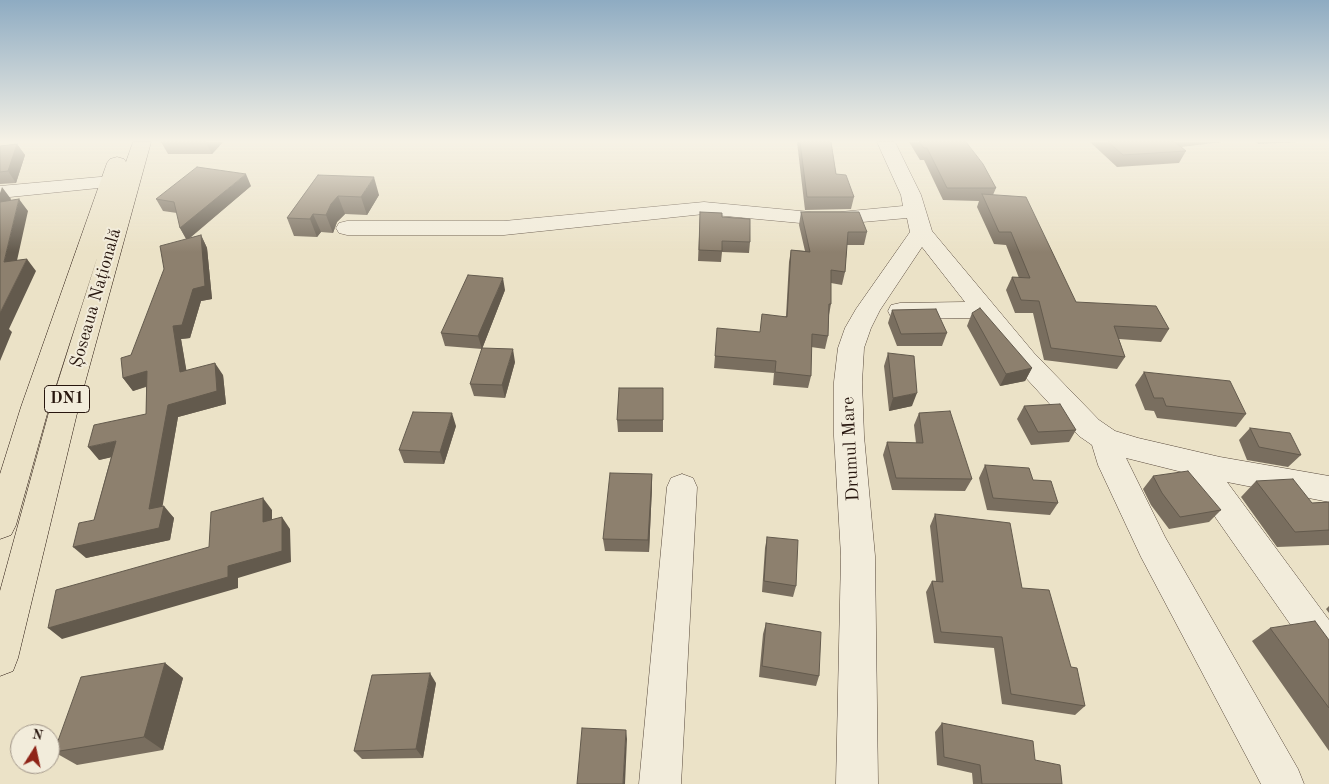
<!DOCTYPE html>
<meta charset="utf-8">
<style>
body{margin:0}
#map{position:relative;width:1329px;height:784px;overflow:hidden;background:#ebe2c7;font-family:"Old Standard TT",serif}
canvas{display:block}
.north{position:absolute;left:10px;top:724px;width:50px;height:50px;box-sizing:border-box;background:#f2ecdb;border:1px solid #a19689;border-radius:50%;rotate:10deg;font-size:14px;font-weight:700;line-height:20px;text-align:center;color:#27160e}
.north::after{content:'';display:block;margin:auto;width:18px;height:22px;background:#8f2418;clip-path:polygon(50% 0,100% 100%,50% 72%,0 100%)}
</style>
<div id="map">
<canvas width="1329" height="784"></canvas>
<div class="north">N</div>
</div>
<script>
const c = document.querySelector('canvas').getContext('2d');
c.lineJoin = 'round';
const toPath = rows => new Path2D(rows.map(r => 'M' + r).join(''));
function stroke(path, color, width, dash) { c.strokeStyle = color; c.lineWidth = width; c.lineCap = dash ? 'butt' : 'round'; c.setLineDash(dash || []); c.stroke(path); }
function paint(path, color) { c.fillStyle = color; c.fill(path, 'evenodd'); }
function write(font, color, halo, rows, align = 'center') {
  c.font = font + ' "Old Standard TT",serif'; c.lineWidth = 4; c.setLineDash([]); c.textBaseline = 'middle'; c.strokeStyle = halo; c.fillStyle = color; for (const [text, x, y, turn = 0] of rows) {
    c.save(); c.translate(x, y); c.rotate((+turn || 0) * Math.PI / 180); c.textAlign = isNaN(turn) ? turn : align; if (halo) c.strokeText(text, 0, 0); c.fillText(text, 0, 0); c.restore();
  }
}
const minor = toPath([
 [877,142,895,142,921,195,932,231,1034,353,1099,420,1115,431,1138,438,1220,457,1329,476,1329,502,1227,482,1329,620,1329,667,1316,661,1211,511,1190,474,1126,458,1165,537,1298,769,1304,784,1261,784,1141,557,1098,465,1092,445,1079,436,1016,367,978,318,900,319,891,317,888,311,891,305,900,303,965,302,922,247,880,310,871,328,864,348,862,382,864,436,875,556,878,784,836,784,841,556,834,436,834,382,838,348,845,328,856,309,910,232,907,218,840,224,811,224,704,214,504,235,347,235,339,233,336,228,339,223,347,221,504,221,704,202,811,212,840,212,903,206,901,195,877,142],
 [111,176,118,178,121,182,118,186,0,198,0,186,111,176],
 [682,474,693,478,697,487,681,784,639,784,667,487,671,478,682,474]
]);
const highway = toPath([
 [133,142,151,142,80,401,18,658,13,671,0,676,0,591,52,401,98,255,49,407,16,525,11,535,0,539,0,474,21,407,107,163,110,159,117,157,124,159,126,162,133,142]
]);
stroke(minor, '#58493c', 1);
stroke(highway, '#27160e', 1);
paint(minor, '#f2ecdb');
paint(highway, '#ebe2c7');
paint(toPath([
 [161,142,223,142,212,154,168,154],
 [797,142,831,142,836,174,854,197,851,209,805,210],
 [909,142,966,142,996,188,993,195,1076,302,1169,329,1161,342,1119,339,1125,357,1117,369,1044,360,1033,313,1015,313,1006,290,1012,277,1019,278,1006,245,994,244,977,207,979,201,943,200,924,160,920,160],
 [1090,142,1223,142,1181,147,1186,151,1179,163,1117,167],
 [1256,142,1301,142,1258,144],
 [17,144,25,155,16,183,0,184,0,146],
 [318,175,379,195,367,215,345,214,337,222,333,233,321,232,317,237,294,236,287,218],
 [251,186,190,238,201,235,207,248,212,299,201,301,190,338,181,339,186,370,223,375,226,404,178,417,162,506,174,518,170,540,86,558,94,520,111,457,99,460,146,414,146,387,133,391,123,378,131,355,186,239,180,228,177,213,163,211,156,199],
 [700,212,722,217,750,242,749,253,722,252,721,262,698,261],
 [801,212,867,232,864,245,847,245,845,272,842,285,831,283,831,304,829,315,828,336,825,349,811,347,811,376,808,388,773,385,774,373,714,368,715,356,760,332,786,316,789,262,791,250,805,251,799,225],
 [505,290,482,349,445,346,441,333],
 [892,310,947,333,942,346,897,346,888,323],
 [972,313,1032,368,1025,381,1000,386,967,326],
 [888,353,912,406,889,411,884,366],
 [515,362,505,398,474,396,470,384],
 [1144,372,1246,414,1236,427,1157,418,1154,411,1145,410,1135,385],
 [663,388,663,432,618,432,617,420],
 [1024,406,1076,430,1069,442,1031,445,1017,419],
 [919,413,972,479,965,491,892,490,883,455,887,442,916,443,914,425],
 [456,426,444,464,404,463,399,450],
 [1250,428,1301,455,1288,467,1247,460,1239,440],
 [985,465,1033,480,1058,503,1050,515,987,510,979,478],
 [652,474,652,487,649,552,605,551,603,539],
 [1153,476,1221,510,1209,522,1169,529,1151,505,1143,489],
 [1256,481,1312,503,1329,502,1329,545,1277,547,1241,497],
 [935,514,1022,588,1085,706,1075,715,1002,704,994,648,934,643,926,592,932,581,936,581,930,526],
 [767,537,796,586,793,597,762,592,765,548],
 [1329,606,1329,613,1326,609],
 [766,623,819,676,816,686,759,677,763,634],
 [1270,628,1329,640,1329,751,1252,641],
 [165,663,183,678,163,750,77,765,54,752],
 [436,683,423,758,362,759,354,751],
 [942,723,1035,760,1062,784,973,784,972,773,937,765,935,732]
]), '#796e5f');
paint(toPath([
 [207,142,223,142,212,154,206,143],
 [17,144,25,155,16,183,8,171],
 [246,174,251,186,187,240,180,228],
 [374,177,379,195,367,215,361,197],
 [2,187,11,199,6,214,0,207,0,193],
 [338,196,345,214,337,222,333,233,326,215,331,204],
 [19,199,28,211,14,274,4,262],
 [313,214,321,232,317,237,310,219],
 [201,235,207,248,212,299,201,301,190,338,181,339,189,385,180,372,173,326],
 [27,259,36,271,9,329,12,332,0,361,0,313],
 [503,278,505,290,482,349,478,336],
 [513,349,515,362,505,398,502,385],
 [215,363,223,375,226,404,178,417,160,521,149,509,168,405],
 [1032,368,1025,381,1000,386,1006,374],
 [147,371,156,383,133,391,123,378],
 [917,393,912,406,889,411,893,398],
 [452,413,456,426,444,464,440,452],
 [116,441,126,454,99,460,88,447],
 [652,474,652,487,649,552,648,540],
 [263,498,272,510,272,534,263,522],
 [164,506,174,518,170,540,86,558,73,547],
 [282,517,290,529,291,562,238,578,238,588,62,639,48,628,228,566],
 [165,663,183,678,163,750,144,737],
 [430,673,436,683,423,758,416,749],
 [626,730,627,739,625,784,623,784]
]), '#635a4d');
const building = toPath([
 [161,142,207,142,206,143,161,142],
 [800,142,831,142,836,174,846,175,854,197,807,197,800,142],
 [919,142,966,142,983,164,996,188,947,188,927,148,924,148,919,142],
 [1108,142,1175,142,1186,151,1123,155,1108,142],
 [17,144,8,171,0,172,0,146,17,144],
 [197,167,246,174,180,228,174,202,156,199,197,167],
 [318,175,374,177,361,197,338,196,331,204,326,215,313,214,310,219,287,218,318,175],
 [982,194,1026,197,1076,302,1156,306,1169,329,1114,326,1125,357,1051,348,1039,301,1021,300,1012,277,1030,278,1011,232,999,232,982,194],
 [19,199,4,262,27,259,0,313,0,202,19,199],
 [700,212,722,213,722,217,750,219,750,242,722,241,722,251,699,250,700,212],
 [801,212,859,212,867,232,848,232,845,272,831,270,831,304,829,304,828,336,812,334,811,376,775,372,776,361,715,356,717,328,760,332,762,314,787,317,791,250,810,252,801,212],
 [201,235,205,286,193,289,182,325,173,326,180,372,215,363,217,391,168,405,149,509,164,506,159,528,73,547,79,523,94,520,116,441,88,447,94,425,146,414,147,371,123,378,121,358,131,355,164,269,160,246,201,235],
 [468,275,503,278,478,336,441,333,468,275],
 [980,308,1032,368,1006,374,972,313,980,308],
 [936,309,947,333,901,334,892,310,936,309],
 [482,348,513,349,502,385,470,384,482,348],
 [888,353,914,356,917,393,893,398,888,353],
 [1144,372,1230,381,1246,414,1166,406,1163,398,1154,398,1144,372],
 [619,388,663,388,663,420,617,420,619,388],
 [1060,404,1076,430,1038,432,1024,406,1060,404],
 [950,411,972,479,896,478,887,442,923,443,919,413,950,411],
 [413,412,452,413,440,452,399,450,413,412],
 [1250,428,1290,433,1301,455,1259,447,1250,428],
 [985,465,1029,468,1033,480,1051,481,1058,503,993,498,985,465],
 [1188,471,1221,510,1180,517,1162,493,1153,476,1188,471],
 [610,473,652,474,648,540,603,539,610,473],
 [1293,479,1312,503,1329,502,1329,530,1295,532,1256,481,1293,479],
 [263,498,263,522,282,517,282,551,228,566,228,577,48,628,56,590,209,547,211,512,263,498],
 [935,514,1010,523,1022,588,1049,590,1071,667,1077,668,1085,706,1011,694,1002,637,941,632,932,581,943,582,935,514],
 [767,537,798,540,796,586,764,581,767,537],
 [1315,621,1329,640,1329,708,1270,628,1315,621],
 [766,623,821,632,819,676,762,666,766,623],
 [165,663,144,737,54,752,81,677,165,663],
 [430,673,416,749,354,751,372,675,430,673],
 [942,723,1033,741,1035,760,1060,765,1062,784,982,784,980,765,944,757,942,723],
 [582,728,626,730,623,784,577,784,582,728]
]);
paint(building, '#8d806e');
stroke(building, '#635a4d', 1);
const sky = c.createLinearGradient(0, 0, 0, 252);
sky.addColorStop(0, '#8eabc2');
sky.addColorStop(0.56, '#f6f2e6');
sky.addColorStop(1, '#f6f2e600');
c.fillStyle = sky;
c.fillRect(0, 0, 1329, 252);
for (const [x, y, w] of [
 [67,399,45]
]) { const box = new Path2D(); box.roundRect(x - w / 2, y - 13.5, w, 27, 4); c.fillStyle = '#f2ecdb'; c.fill(box); stroke(box, '#27160e', 1); }
write('bold 16px', '#27160e', null, [
 ["DN1",67,399]
]);
write('18px', '#27160e', '#f2ecdb', [
 ["Șoseaua Națională",96,298,-74],
 ["Drumul Mare",851,449,-93]
]);
</script>
